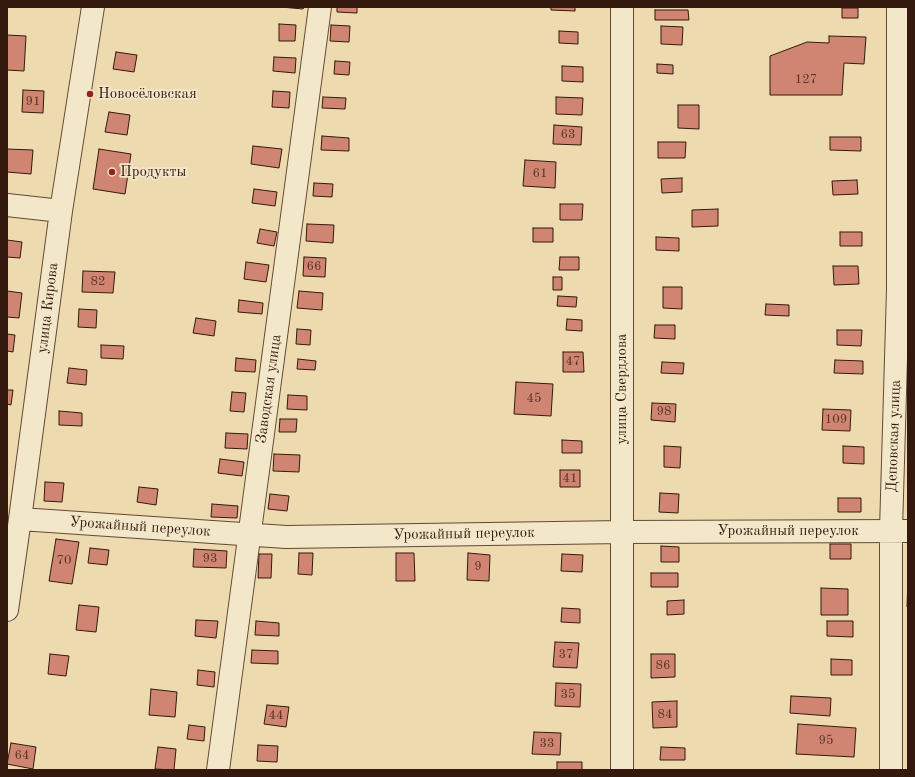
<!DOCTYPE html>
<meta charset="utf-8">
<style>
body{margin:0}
#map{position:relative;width:915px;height:777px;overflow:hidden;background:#eddaae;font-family:"Old Standard TT",serif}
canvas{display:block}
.frame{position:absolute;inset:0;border:8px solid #34190f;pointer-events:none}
</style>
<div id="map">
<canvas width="915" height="777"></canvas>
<div class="frame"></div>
</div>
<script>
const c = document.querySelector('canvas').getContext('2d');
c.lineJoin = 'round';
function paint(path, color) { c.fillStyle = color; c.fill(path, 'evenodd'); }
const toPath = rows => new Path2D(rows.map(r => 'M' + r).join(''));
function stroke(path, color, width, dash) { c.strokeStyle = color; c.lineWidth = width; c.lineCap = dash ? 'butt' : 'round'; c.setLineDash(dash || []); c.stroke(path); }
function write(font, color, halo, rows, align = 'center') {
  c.font = font + ' "Old Standard TT",serif'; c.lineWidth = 3.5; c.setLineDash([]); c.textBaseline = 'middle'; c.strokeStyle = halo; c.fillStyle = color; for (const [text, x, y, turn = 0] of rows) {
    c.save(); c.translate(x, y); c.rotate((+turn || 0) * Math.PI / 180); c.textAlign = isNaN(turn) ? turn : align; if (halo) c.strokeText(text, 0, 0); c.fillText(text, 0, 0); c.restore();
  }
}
const building = toPath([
 [281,7,304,7,303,9,281,7],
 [337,7,357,7,357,13,337,12,337,7],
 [551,7,575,7,575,11,551,10,551,7],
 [842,8,858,8,858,18,842,18,842,8],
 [655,10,688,10,689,20,655,20,655,10],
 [279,24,296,25,295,41,279,41,279,24],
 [331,25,350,26,349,42,330,41,331,25],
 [661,26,683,27,682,45,661,44,661,26],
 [559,31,578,32,578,44,559,43,559,31],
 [7,35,26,36,24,71,7,70,7,35],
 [829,36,866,37,864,64,844,63,842,95,770,95,770,56,807,42,829,43,829,36],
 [116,52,137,55,134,72,113,69,116,52],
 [274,57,296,58,295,73,273,71,274,57],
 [335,61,350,62,349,75,334,74,335,61],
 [657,64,673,65,673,74,657,73,657,64],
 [562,66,583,67,583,82,562,81,562,66],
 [23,90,44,91,43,113,22,112,23,90],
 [273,91,290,92,289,108,272,107,273,91],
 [323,97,346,98,345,109,322,108,323,97],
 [556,97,583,98,582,115,556,114,556,97],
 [678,105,699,105,699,129,678,128,678,105],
 [109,112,130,115,127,135,105,132,109,112],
 [554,125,582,127,581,145,553,144,554,125],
 [322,136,349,138,349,151,321,150,322,136],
 [830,137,861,137,861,151,830,150,830,137],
 [658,142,686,142,685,158,658,158,658,142],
 [253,146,282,149,279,168,251,164,253,146],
 [7,149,33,150,31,174,7,172,7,149],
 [99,149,131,154,125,194,93,189,99,149],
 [525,160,556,162,555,188,523,186,525,160],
 [682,178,682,192,662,193,661,179,682,178],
 [857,180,858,194,833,195,832,181,857,180],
 [314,183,333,184,332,197,313,196,314,183],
 [254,189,277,192,275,206,252,203,254,189],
 [560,204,583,204,582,220,560,220,560,204],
 [718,209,718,226,692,227,692,210,718,209],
 [307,224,334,225,333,243,306,241,307,224],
 [533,228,553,228,553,242,533,242,533,228],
 [260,229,277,232,274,246,257,243,260,229],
 [840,232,862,232,862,246,840,246,840,232],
 [656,237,679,238,679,251,656,250,656,237],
 [7,240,22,242,20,258,7,257,7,240],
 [304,257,326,258,325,277,303,276,304,257],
 [560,257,579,257,579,270,559,270,560,257],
 [246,262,269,265,266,282,244,279,246,262],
 [833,266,858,266,859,284,834,285,833,266],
 [83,271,115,272,113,293,82,292,83,271],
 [553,277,562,277,562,290,553,290,553,277],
 [663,287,682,287,682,309,663,308,663,287],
 [7,291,22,293,19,318,7,317,7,291],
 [299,291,323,293,322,310,297,308,299,291],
 [558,296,577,297,576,307,557,306,558,296],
 [239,300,263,303,262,314,238,312,239,300],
 [766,304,789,305,789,316,765,315,766,304],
 [79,309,97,310,96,328,78,327,79,309],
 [196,318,216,321,214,336,193,333,196,318],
 [567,319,582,320,582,331,566,330,567,319],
 [655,325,675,325,675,339,654,338,655,325],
 [297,329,311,330,310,345,296,344,297,329],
 [837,330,862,330,861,346,837,345,837,330],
 [7,334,15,335,13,352,7,351,7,334],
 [101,345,124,346,123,359,101,358,101,345],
 [563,352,583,352,584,372,563,372,563,352],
 [236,358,256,360,255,372,235,371,236,358],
 [298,359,316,361,315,370,297,369,298,359],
 [835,360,863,361,863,374,834,373,835,360],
 [662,362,684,363,683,374,661,373,662,362],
 [69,368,87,370,86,385,67,383,69,368],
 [516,382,553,384,551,416,514,414,516,382],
 [7,390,13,390,11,405,7,404,7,390],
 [232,392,246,393,244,412,230,411,232,392],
 [288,395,307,396,307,410,287,409,288,395],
 [652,403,676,404,675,422,651,420,652,403],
 [823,409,851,410,850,431,822,430,823,409],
 [59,411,82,413,82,426,59,425,59,411],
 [280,419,297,419,296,432,279,432,280,419],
 [226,433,248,434,247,449,225,448,226,433],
 [562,440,582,441,582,453,562,453,562,440],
 [664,446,681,447,680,468,664,467,664,446],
 [843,446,864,447,864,464,843,463,843,446],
 [274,454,300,455,299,472,273,471,274,454],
 [220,459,244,462,242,476,218,473,220,459],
 [560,470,580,470,580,487,560,487,560,470],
 [45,482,64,483,62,502,44,501,45,482],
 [139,487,158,489,156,505,137,502,139,487],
 [660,493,679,494,678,513,659,512,660,493],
 [270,494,289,496,287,511,268,509,270,494],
 [838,498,861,498,861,512,838,512,838,498],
 [212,504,238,506,237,518,211,517,212,504],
 [56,539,79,542,72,584,49,581,56,539],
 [830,544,851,544,851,559,830,559,830,544],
 [661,546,679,547,679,562,661,562,661,546],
 [90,548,109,550,107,565,88,563,90,548],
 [194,549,227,551,226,568,193,567,194,549],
 [299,553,313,553,312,575,298,574,299,553],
 [396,553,414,553,415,581,396,581,396,553],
 [468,553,490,555,489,581,467,580,468,553],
 [259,554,272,554,271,578,258,578,259,554],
 [562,554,583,555,582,572,561,571,562,554],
 [651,573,678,573,678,587,651,587,651,573],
 [908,577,908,607,907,607,908,577],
 [821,588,848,589,848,615,821,615,821,588],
 [684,600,684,614,667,615,667,601,684,600],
 [79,605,99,607,96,632,76,630,79,605],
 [562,608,580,609,580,623,561,622,562,608],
 [196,620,218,621,216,638,195,636,196,620],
 [256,621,279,623,279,636,255,635,256,621],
 [827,621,853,621,853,637,827,636,827,621],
 [555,642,579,643,577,668,553,667,555,642],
 [252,650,278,651,278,664,251,663,252,650],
 [50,654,69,656,66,676,48,674,50,654],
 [651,654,675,654,675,677,651,678,651,654],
 [831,659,852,660,852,675,831,675,831,659],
 [198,670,215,672,214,687,197,685,198,670],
 [556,683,581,684,580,707,555,706,556,683],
 [151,689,177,692,175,717,149,715,151,689],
 [791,696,831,698,830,716,790,713,791,696],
 [677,701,677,727,653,728,652,702,677,701],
 [267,705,289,707,286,727,264,724,267,705],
 [798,724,856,728,854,757,796,754,798,724],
 [189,725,205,727,204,741,187,739,189,725],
 [534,732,561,733,560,755,532,754,534,732],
 [11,743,36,747,33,769,7,764,11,743],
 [258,745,278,746,277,762,257,761,258,745],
 [158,747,176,749,174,770,155,769,158,747],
 [661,747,685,748,685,760,660,760,661,747],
 [557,762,582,762,582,770,557,770,557,762]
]);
paint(building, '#cf8571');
stroke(building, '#34190f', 1);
const minor = toPath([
 [7,205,61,211],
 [20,519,286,537,622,532,908,531],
 [7,610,20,519,61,211,93,7],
 [218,770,320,7],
 [622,770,622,7],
 [891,770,891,530,898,290,898,7]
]);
stroke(minor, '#624937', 24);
stroke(minor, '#f3e7ca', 22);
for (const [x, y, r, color] of [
 [90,94,4,"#8f2418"],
 [112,172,4,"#8f2418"]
]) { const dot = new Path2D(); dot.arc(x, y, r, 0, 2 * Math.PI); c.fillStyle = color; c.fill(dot); stroke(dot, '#f3e7ca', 1.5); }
write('13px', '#5b3428', null, [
 ["127",806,80],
 ["91",33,102],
 ["63",568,135],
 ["61",540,174],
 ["66",314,267],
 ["82",98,282],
 ["47",573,362],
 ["45",534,399],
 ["98",664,412],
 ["109",836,420],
 ["41",570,479],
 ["93",210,559],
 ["70",64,561],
 ["9",478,567],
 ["37",566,655],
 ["86",663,666],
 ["35",568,695],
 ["84",665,715],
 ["44",276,716],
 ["95",826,741],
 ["33",547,744],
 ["64",22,756]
]);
write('15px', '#34190f', '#f3e7ca', [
 ["Новосёловская",98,94],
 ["Продукты",120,172]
], 'left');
write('15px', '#34190f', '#f3e7ca', [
 ["улица Кирова",48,308,-83],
 ["Заводская улица",269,389,-82],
 ["улица Свердлова",622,389,-90],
 ["Деповская улица",894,436,-88],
 ["Урожайный переулок",140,527,4],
 ["Урожайный переулок",788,531],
 ["Урожайный переулок",464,534,-1]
]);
</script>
